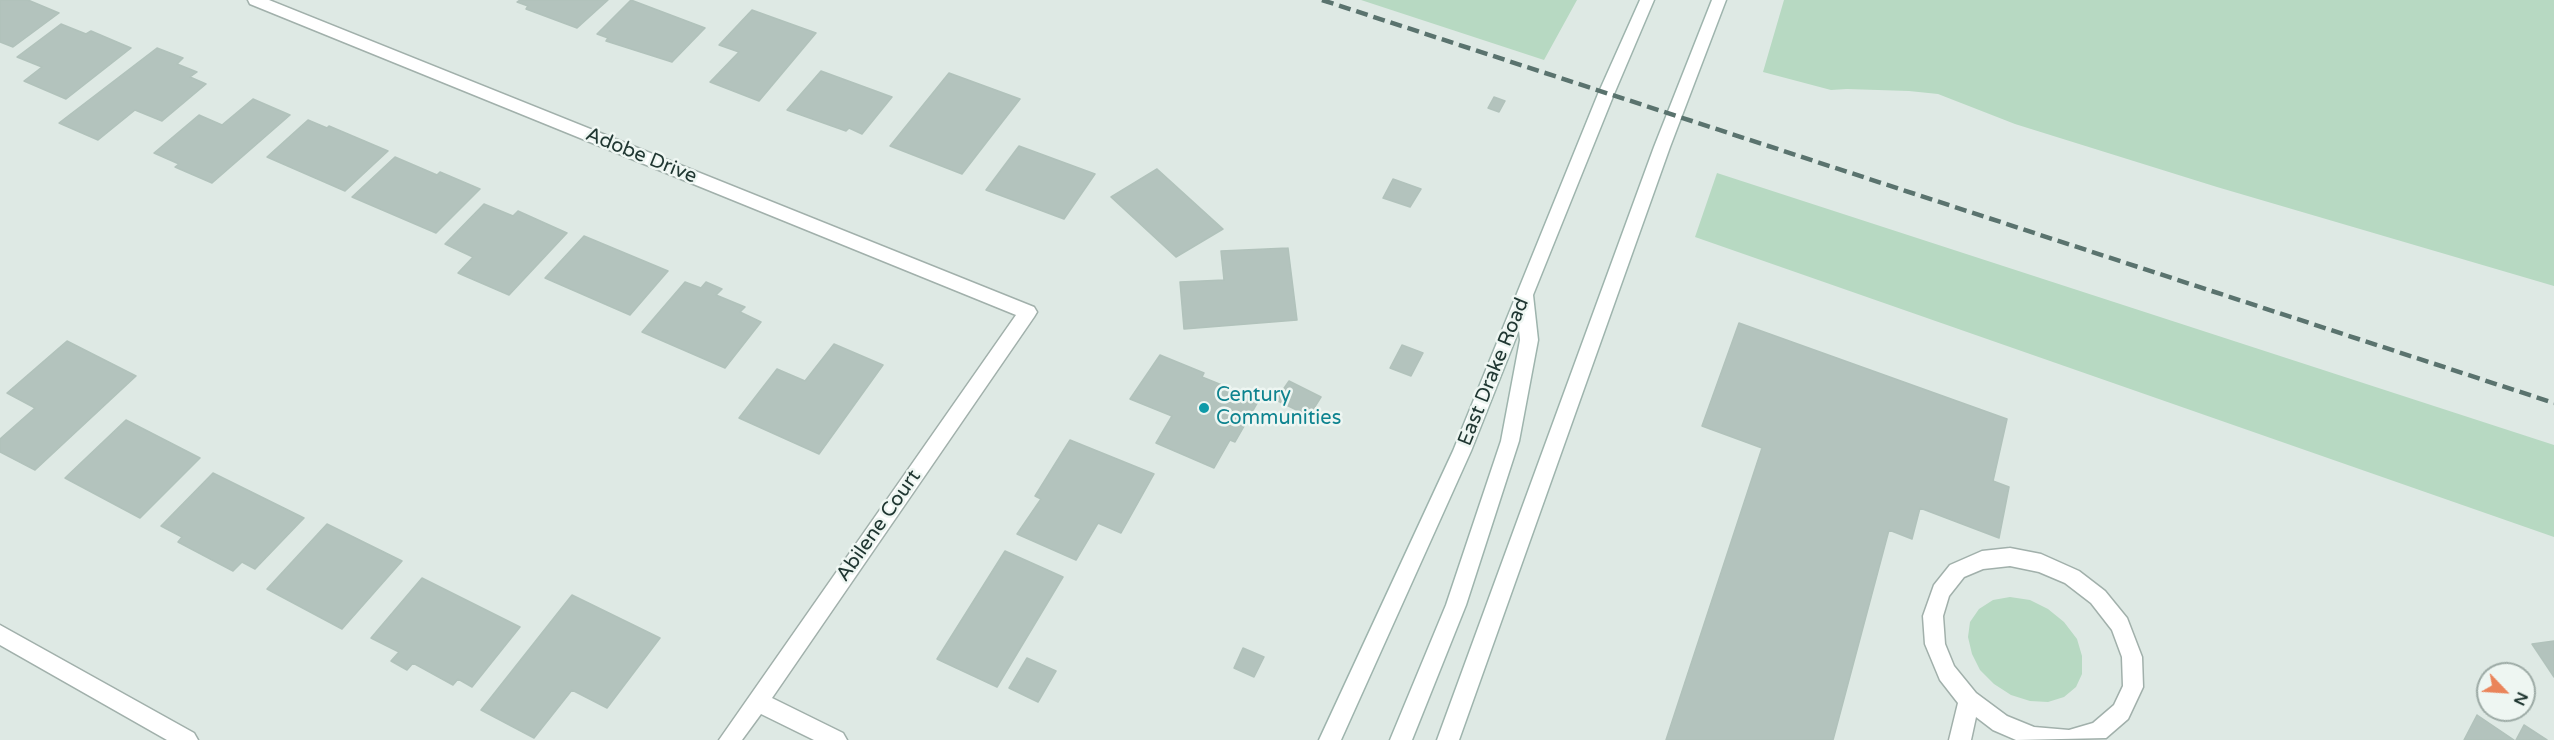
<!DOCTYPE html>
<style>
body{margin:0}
#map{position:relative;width:2554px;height:740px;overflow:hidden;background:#dee9e4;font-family:"Varela Round",sans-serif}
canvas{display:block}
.north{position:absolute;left:2476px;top:662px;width:60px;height:60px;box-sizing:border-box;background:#eef6f2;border:2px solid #9caaa5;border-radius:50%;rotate:115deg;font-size:16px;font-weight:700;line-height:24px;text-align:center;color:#203732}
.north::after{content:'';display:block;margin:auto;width:21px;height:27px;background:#ea845a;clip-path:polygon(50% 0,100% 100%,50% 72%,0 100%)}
</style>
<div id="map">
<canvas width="2554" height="740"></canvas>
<div class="north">N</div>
</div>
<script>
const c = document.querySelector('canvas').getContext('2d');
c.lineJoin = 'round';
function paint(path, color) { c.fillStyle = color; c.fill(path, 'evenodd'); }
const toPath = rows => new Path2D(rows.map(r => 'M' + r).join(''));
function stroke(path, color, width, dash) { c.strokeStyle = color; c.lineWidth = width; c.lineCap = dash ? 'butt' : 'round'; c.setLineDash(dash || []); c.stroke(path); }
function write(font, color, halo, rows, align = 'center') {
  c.font = font + ' "Varela Round",sans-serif'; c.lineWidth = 5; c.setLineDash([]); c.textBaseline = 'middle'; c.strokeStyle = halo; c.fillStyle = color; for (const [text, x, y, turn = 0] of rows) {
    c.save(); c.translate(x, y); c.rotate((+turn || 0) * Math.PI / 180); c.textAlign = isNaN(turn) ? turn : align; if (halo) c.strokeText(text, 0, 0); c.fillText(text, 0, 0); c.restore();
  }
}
paint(toPath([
 [1361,0,1577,0,1544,60],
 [1784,0,2554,0,2554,286,2217,187,2015,124,1938,94,1909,91,1847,89,1831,90,1763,72],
 [1717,173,2554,445,2554,537,1695,237],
 [2010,597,2030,600,2048,609,2064,622,2077,639,2082,656,2082,674,2076,687,2064,697,2048,702,2030,701,2011,695,1994,684,1980,670,1972,654,1968,637,1970,622,1979,609,1993,600]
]), '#b7d9c2');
const building = toPath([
 [0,0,28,0,59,13,13,47,0,42,0,0],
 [520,0,608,0,577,28,526,9,528,6,517,2,520,0],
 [631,0,705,28,672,62,606,41,608,38,597,34,631,0],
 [752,10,816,33,759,101,710,82,739,52,719,45,752,10],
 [61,24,86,34,91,31,131,48,66,99,24,81,42,67,17,57,61,24],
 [157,48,183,58,177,64,197,72,190,77,206,84,162,121,135,110,98,140,59,123,157,48],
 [821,71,892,97,862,134,849,128,846,131,787,110,821,71],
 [949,73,1020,99,962,174,890,146,949,73],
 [1494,97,1505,101,1499,112,1488,108,1494,97],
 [253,99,290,115,212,183,175,167,179,164,154,153,199,115,222,125,253,99],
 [308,120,327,128,329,126,388,151,345,191,267,157,308,120],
 [1019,146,1095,174,1064,219,986,190,1019,146],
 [395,157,437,175,440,172,480,189,436,233,352,197,395,157],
 [1157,169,1223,229,1176,257,1111,197,1157,169],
 [1393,179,1421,189,1410,207,1383,198,1393,179],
 [484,204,513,216,518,211,567,233,509,295,458,273,473,257,445,244,484,204],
 [584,236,668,271,630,315,545,278,584,236],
 [1288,248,1297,320,1184,329,1180,282,1224,280,1221,251,1288,248],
 [685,282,701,288,706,282,722,289,716,295,745,307,740,312,761,322,725,368,642,332,685,282],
 [1739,323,2007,419,1993,481,2009,487,1999,538,1920,508,1912,539,1889,530,1833,740,1666,740,1762,448,1702,426,1739,323],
 [67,341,136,376,35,470,0,452,0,439,35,408,7,393,67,341],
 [834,344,883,365,819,454,739,418,777,369,805,381,834,344],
 [1402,345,1423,353,1411,376,1390,368,1402,345],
 [1160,355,1204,373,1202,377,1259,400,1235,442,1230,440,1214,468,1156,443,1172,416,1130,399,1160,355],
 [1289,381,1321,397,1309,416,1276,400,1289,381],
 [126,420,200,458,140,518,65,478,126,420],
 [1070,440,1154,474,1121,533,1098,523,1076,560,1017,534,1041,499,1035,496,1070,440],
 [213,473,304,518,255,569,242,562,233,571,178,542,182,537,161,526,213,473],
 [327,524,402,561,342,629,267,589,327,524],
 [1005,551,1063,577,997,687,937,659,1005,551],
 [422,578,520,627,472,687,458,679,453,685,413,663,407,670,391,661,399,652,371,638,422,578],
 [572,595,660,638,607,708,572,690,534,738,481,710,572,595],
 [2554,641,2554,677,2532,644,2554,641],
 [1243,648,1264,657,1254,677,1234,668,1243,648],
 [1027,658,1056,671,1038,702,1009,688,1027,658],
 [2477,715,2514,740,2464,740,2477,715],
 [2524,725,2547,740,2516,740,2524,725]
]);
paint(building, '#b3c3bd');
stroke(building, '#b1c2bb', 1.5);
const lane = toPath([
 [2010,548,2041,554,2079,571,2105,591,2127,618,2142,657,2143,687,2128,719,2106,738,2016,740,1993,730,1976,717,1971,740,1949,740,1958,703,1940,680,1925,644,1923,616,1934,585,1950,565,1982,551,2010,548],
 [2010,566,2039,572,2065,583,2091,603,2112,630,2122,657,2123,686,2114,705,2093,723,2069,730,2034,727,2007,716,1976,693,1954,666,1945,644,1943,616,1949,596,1964,577,1983,569,2010,566]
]);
const street = toPath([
 [248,0,269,0,1034,307,1037,312,1034,317,772,698,843,733,847,740,814,740,761,714,742,740,719,740,1016,315,250,4,248,0],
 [0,625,194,733,198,740,167,740,0,645,0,625]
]);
const secondary = toPath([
 [1640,0,1654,0,1614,94,1533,295,1538,340,1519,441,1466,605,1412,740,1390,740,1446,605,1501,441,1520,340,1519,330,1471,451,1341,740,1319,740,1453,451,1598,94,1640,0],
 [1712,0,1726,0,1670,147,1459,740,1437,740,1654,147,1712,0]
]);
stroke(lane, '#a1b0ab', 3);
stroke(street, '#a1b0ab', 3);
stroke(secondary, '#9eb4ad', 3);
paint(lane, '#fff');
paint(street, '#fff');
paint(secondary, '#fff');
stroke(toPath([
 [1322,0,2554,403]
]), '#5a736e', 4.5, [12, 6]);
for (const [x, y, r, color] of [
 [1204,408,6,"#0f9aa8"]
]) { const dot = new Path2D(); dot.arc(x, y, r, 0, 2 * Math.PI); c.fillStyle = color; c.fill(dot); stroke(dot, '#eef6f2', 2); }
write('20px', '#203732', '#eef6f2', [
 ["Adobe Drive",641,156,22],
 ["East Drake Road",1494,372,-68],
 ["Abilene Court",879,526,-55]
]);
write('20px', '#0d838f', '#eef6f2', [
 ["Century",1216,396],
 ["Communities",1216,419]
], 'left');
</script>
